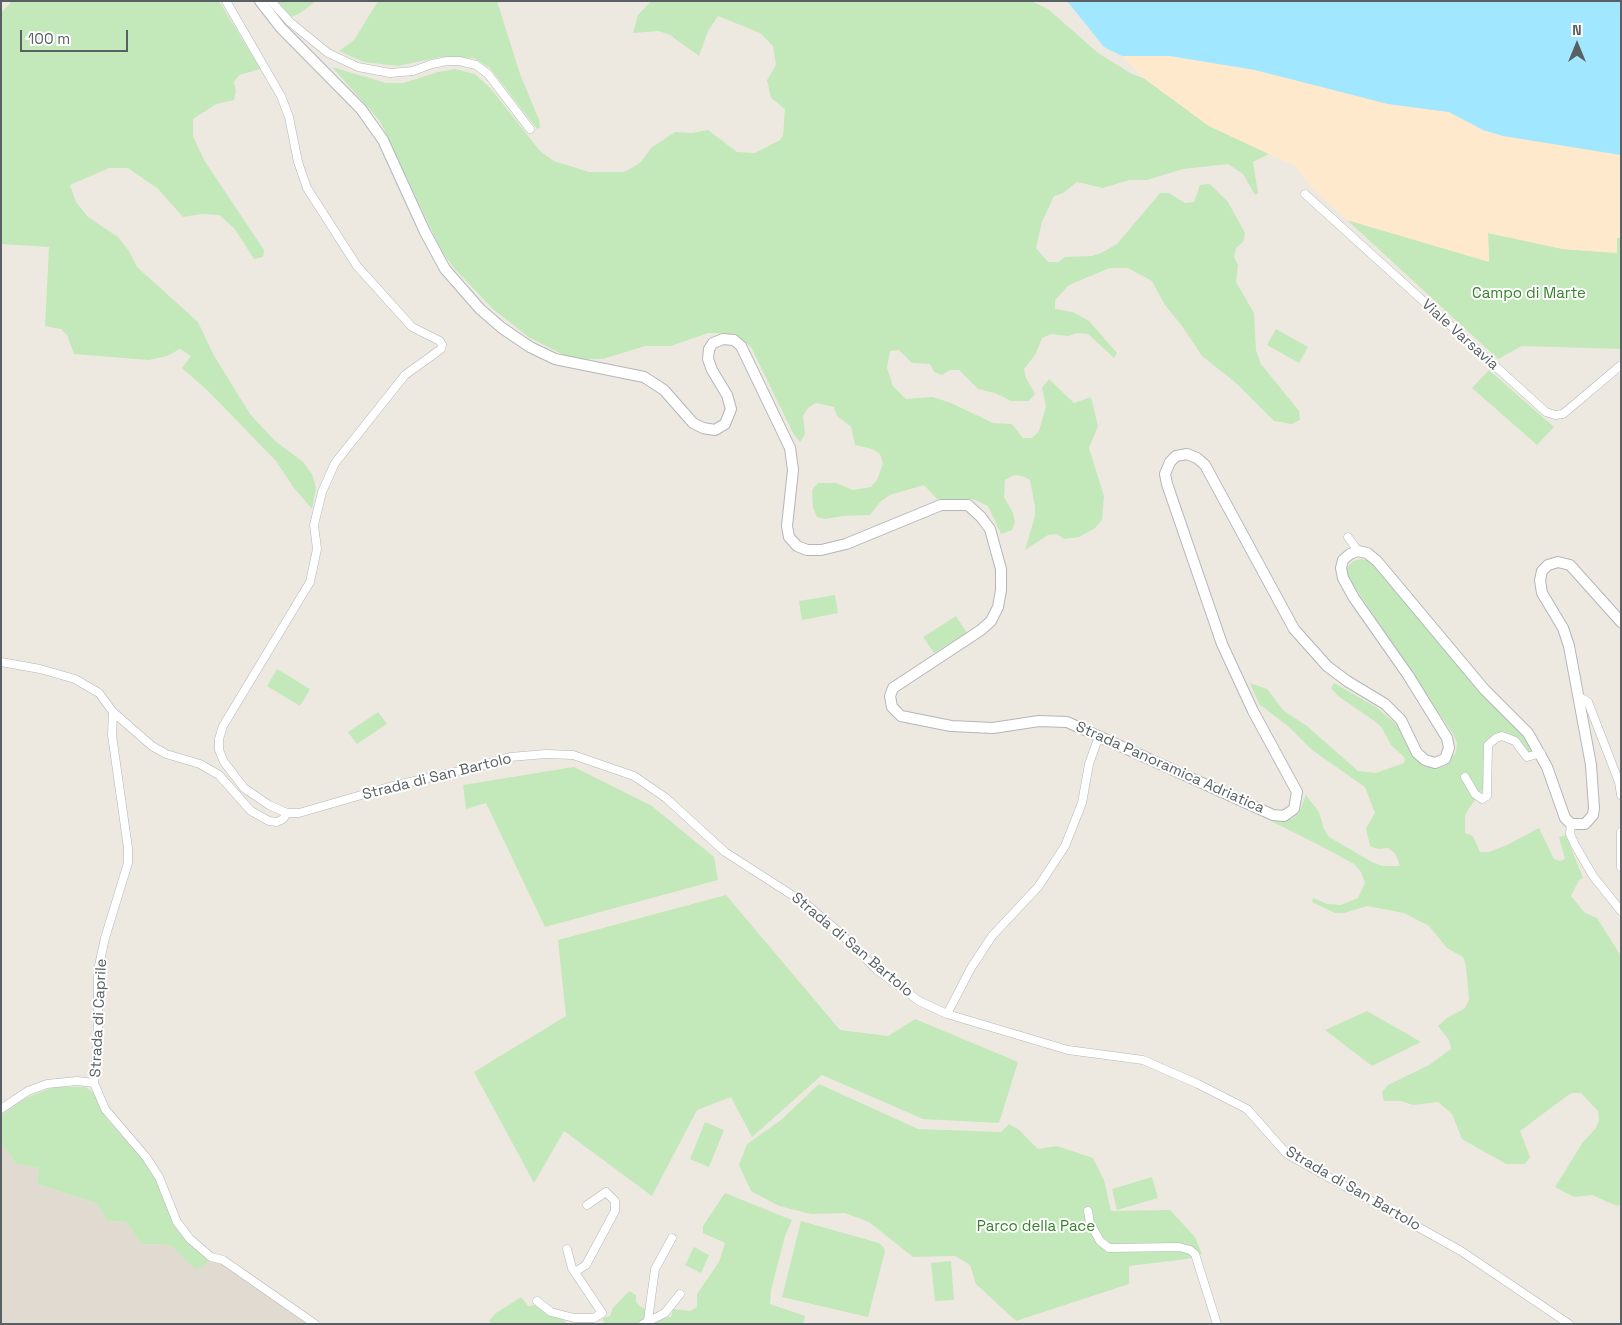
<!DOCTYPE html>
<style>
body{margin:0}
#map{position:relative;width:1622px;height:1325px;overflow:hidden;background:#eee9e0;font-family:"Space Grotesk",sans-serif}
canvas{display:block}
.frame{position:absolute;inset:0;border:2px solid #596063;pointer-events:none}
.north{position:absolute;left:1552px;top:20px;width:50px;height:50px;-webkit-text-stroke:4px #fff;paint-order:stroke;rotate:0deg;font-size:14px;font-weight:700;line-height:20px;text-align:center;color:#596063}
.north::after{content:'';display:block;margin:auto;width:18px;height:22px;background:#596063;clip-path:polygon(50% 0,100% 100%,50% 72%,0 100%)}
.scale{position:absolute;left:20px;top:30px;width:108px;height:22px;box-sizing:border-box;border:2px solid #596063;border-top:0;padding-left:6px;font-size:15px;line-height:18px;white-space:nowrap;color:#596063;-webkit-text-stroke:4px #fff;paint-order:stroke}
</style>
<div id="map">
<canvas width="1622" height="1325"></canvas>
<div class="frame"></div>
<div class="north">N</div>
<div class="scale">100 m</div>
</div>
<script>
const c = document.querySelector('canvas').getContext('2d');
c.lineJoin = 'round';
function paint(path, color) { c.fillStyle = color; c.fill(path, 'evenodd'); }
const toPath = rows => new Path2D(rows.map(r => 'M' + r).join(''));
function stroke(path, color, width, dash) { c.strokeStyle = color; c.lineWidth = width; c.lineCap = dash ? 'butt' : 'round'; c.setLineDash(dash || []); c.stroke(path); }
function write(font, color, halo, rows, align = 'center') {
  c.font = font + ' "Space Grotesk",sans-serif'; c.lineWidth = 4; c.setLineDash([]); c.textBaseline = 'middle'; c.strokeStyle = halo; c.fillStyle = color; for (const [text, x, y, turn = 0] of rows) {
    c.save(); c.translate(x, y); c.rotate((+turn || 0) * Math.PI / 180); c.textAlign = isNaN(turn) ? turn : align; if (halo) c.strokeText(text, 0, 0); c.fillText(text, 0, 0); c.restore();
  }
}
paint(toPath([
 [1,1143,16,1164,39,1168,37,1184,96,1203,108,1221,126,1222,141,1244,170,1245,196,1269,209,1261,222,1264,310,1324,1,1324]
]), '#e0dad1');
paint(toPath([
 [12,1,219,1,255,60,260,69,239,75,234,82,236,91,234,100,216,104,193,119,193,136,204,160,264,250,263,257,254,259,234,228,219,215,201,214,183,217,158,189,128,168,109,168,70,185,76,202,88,217,118,237,129,251,137,267,198,322,213,354,250,414,274,440,303,462,312,474,316,488,312,509,294,488,276,461,208,391,182,368,191,356,180,349,167,356,149,360,74,354,67,335,61,329,45,326,49,247,1,244,1,13],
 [277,1,316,1,300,13,291,17],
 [378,1,497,1,520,74,539,120,540,127,537,129,490,68,474,58,440,57,398,66,364,62,339,51,354,40],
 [651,1,1031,1,1048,9,1098,53,1130,73,1145,79,1209,126,1269,154,1253,162,1258,193,1255,195,1243,174,1228,164,1183,169,1147,180,1129,180,1103,188,1077,182,1063,193,1054,196,1042,222,1036,248,1048,262,1058,262,1065,257,1092,256,1101,253,1117,244,1160,193,1169,193,1185,203,1194,202,1200,185,1210,184,1228,202,1245,233,1243,242,1236,248,1234,257,1238,265,1236,282,1254,313,1256,350,1261,364,1299,411,1300,420,1292,424,1274,421,1236,383,1202,356,1182,326,1165,305,1152,281,1128,268,1110,268,1076,282,1068,286,1055,300,1055,309,1073,312,1089,321,1117,353,1114,358,1088,334,1077,333,1068,336,1051,334,1042,338,1035,355,1024,369,1026,378,1035,394,1029,401,1011,401,995,393,978,389,959,370,950,370,942,375,934,372,930,364,912,363,899,350,890,351,887,368,893,386,906,399,933,397,951,403,993,423,1012,424,1023,438,1032,438,1039,431,1046,406,1042,388,1049,379,1074,403,1091,397,1098,426,1089,448,1104,496,1102,520,1095,528,1079,537,1064,539,1057,534,1048,535,1025,550,1035,516,1035,507,1030,480,1022,476,1014,475,1005,480,1004,497,1013,513,1015,522,1012,530,1001,534,988,506,973,499,937,499,924,485,890,495,881,501,870,515,843,516,825,519,817,517,813,508,812,490,818,483,836,483,853,490,871,487,877,480,883,463,880,454,872,449,855,445,851,427,837,416,834,407,816,403,808,408,803,416,805,434,800,442,793,433,751,347,735,334,708,333,671,346,645,346,603,359,583,359,564,355,530,338,493,309,454,268,441,250,380,121,332,67,386,83,403,83,438,72,455,69,475,74,491,89,540,151,554,161,589,172,624,172,640,163,651,148,675,132,692,133,708,130,737,152,755,153,780,140,783,136,785,109,771,98,767,80,776,65,773,46,760,33,718,16,708,31,699,56,670,35,659,31,633,33,638,15],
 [1347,220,1489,261,1488,233,1563,249,1617,253,1617,238,1621,238,1621,349,1522,346,1498,359],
 [1276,329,1308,347,1299,363,1267,345],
 [1489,370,1554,427,1537,445,1472,388],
 [1361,559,1370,561,1526,735,1536,752,1529,753,1497,734,1486,740,1483,765,1484,788,1469,808,1465,816,1465,833,1473,836,1480,852,1489,852,1507,845,1539,828,1554,859,1560,861,1565,859,1559,837,1566,835,1583,878,1579,880,1571,896,1585,913,1597,918,1621,956,1621,1204,1617,1206,1592,1195,1574,1197,1555,1187,1583,1142,1596,1128,1599,1120,1598,1111,1581,1093,1572,1093,1564,1098,1520,1131,1530,1157,1525,1164,1506,1164,1462,1139,1452,1114,1438,1102,1413,1105,1401,1101,1384,1101,1382,1092,1388,1085,1429,1065,1451,1049,1449,1040,1438,1026,1448,1017,1464,1009,1469,1000,1466,966,1463,957,1447,948,1429,926,1404,913,1367,906,1344,913,1335,913,1312,902,1313,898,1327,904,1341,905,1358,898,1365,883,1361,872,1354,864,1321,846,1271,821,1292,819,1299,813,1306,795,1319,812,1324,829,1329,837,1372,862,1382,866,1400,866,1395,853,1388,848,1378,849,1370,846,1366,828,1375,813,1365,787,1312,750,1289,727,1259,704,1250,683,1267,689,1284,711,1307,726,1358,771,1376,773,1404,763,1405,758,1391,745,1382,728,1376,722,1338,696,1331,688,1334,683,1376,707,1397,725,1419,762,1427,766,1436,768,1445,766,1456,752,1457,743,1453,734,1346,574,1347,568,1353,561],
 [835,595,838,613,802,620,799,601],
 [956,616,967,633,934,653,923,637],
 [277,669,310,689,300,706,267,686],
 [378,712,387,724,357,744,348,732],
 [574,767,652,806,714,857,718,880,545,927,486,803,466,809,463,785],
 [726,895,840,1030,888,1036,915,1019,1018,1062,999,1123,923,1119,822,1075,752,1137,731,1097,697,1110,652,1196,564,1131,534,1183,474,1072,566,1016,558,940],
 [1367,1011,1421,1042,1372,1066,1325,1030],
 [819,1084,918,1129,1001,1132,1009,1124,1018,1129,1038,1149,1057,1146,1093,1158,1104,1180,1111,1211,1170,1210,1195,1237,1202,1254,1187,1259,1129,1266,1129,1284,1016,1321,976,1284,970,1265,955,1256,913,1257,869,1222,845,1213,811,1214,779,1206,751,1191,739,1165,747,1144,781,1120],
 [54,1087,85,1087,93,1092,106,1118,146,1163,156,1180,174,1225,189,1244,209,1261,196,1270,170,1245,141,1244,126,1222,108,1221,96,1203,37,1184,39,1168,16,1164,1,1143,1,1115,26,1098],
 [705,1122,724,1130,709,1167,690,1159],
 [1152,1177,1158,1198,1117,1210,1112,1189],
 [725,1193,792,1220,785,1236,771,1290,770,1304,805,1316,803,1324,604,1324,603,1318,610,1316,613,1308,629,1291,636,1295,636,1302,641,1307,664,1318,671,1317,673,1309,690,1311,697,1307,697,1294,719,1262,725,1243,703,1233,703,1226],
 [801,1221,879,1243,883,1247,885,1251,868,1317,782,1297],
 [694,1247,709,1255,701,1273,685,1265],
 [951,1261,954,1300,935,1301,931,1263],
 [521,1297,528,1306,538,1305,562,1317,567,1324,491,1324,489,1321,496,1313]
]), '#c3e8ba');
paint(toPath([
 [1122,56,1170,56,1255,70,1388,104,1449,112,1483,130,1503,136,1621,155,1621,238,1617,238,1617,253,1563,249,1488,233,1489,262,1347,220,1314,190,1295,166,1209,126,1145,79]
]), '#fee9cc');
paint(toPath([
 [1067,1,1621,1,1621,155,1503,136,1483,130,1449,112,1388,104,1255,70,1170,56,1122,56,1104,47]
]), '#a0e7ff');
const minor = toPath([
 [226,1,281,96,289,117,298,162,307,188,357,266,412,327,440,341,442,345,441,349,405,375,335,463,322,492,314,525,317,549,310,582,223,726,219,739,219,750,224,762,244,788,269,805,287,813,299,813,396,785,470,769,510,757,546,754,573,755,634,776,666,798,725,852,806,904,840,933,877,970,919,1001,947,1014,1068,1050,1143,1060,1198,1084,1247,1109,1287,1154,1461,1251,1569,1324],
 [271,1,290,22,328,53,358,67,390,73,413,71,432,64,447,61,459,61,476,65,488,74,530,129],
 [1305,194,1546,412,1555,415,1563,414,1621,365],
 [1348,537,1358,551],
 [1,662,40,669,75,679,99,693,113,712,152,746,166,754,200,764,219,775,251,811,269,821,277,822,283,819,287,813],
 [1578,696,1588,702,1619,782,1621,795],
 [113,712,112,735,128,848,128,863,105,938,98,970,98,1036,94,1083,105,1109,146,1157,159,1177,177,1222,190,1239,211,1257,223,1260,315,1324],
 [1465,777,1475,794,1482,799,1487,796,1488,745,1496,738,1502,736,1515,741,1527,757,1541,753],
 [1571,824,1570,834,1575,845,1593,876,1621,911],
 [1621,832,1621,867],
 [947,1014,971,968,992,936,1038,887,1065,846,1082,803,1089,764,1099,736],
 [1,1109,28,1091,47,1084,77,1081,94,1083],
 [1088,1211,1090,1223,1100,1241,1109,1248,1179,1247,1190,1250,1195,1254,1217,1324],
 [575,1272,586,1265,615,1211,615,1201,606,1192,587,1205],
 [537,1301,551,1312,574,1318,594,1318,602,1313,572,1268,567,1249],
 [648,1320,655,1269,672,1238],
 [643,1324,665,1313,680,1294]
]);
const tertiary = toPath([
 [260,1,281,28,361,109,383,140,425,232,445,269,480,309,502,328,530,347,555,359,644,377,664,390,693,423,703,428,715,430,725,424,731,409,727,395,712,370,708,359,709,349,713,343,723,339,734,340,741,346,790,448,793,470,787,526,789,537,797,546,807,550,821,550,846,544,941,505,968,505,981,517,990,529,1001,569,1001,590,998,607,991,621,981,630,893,688,890,696,892,707,901,716,951,726,993,728,1039,721,1067,722,1273,815,1284,816,1294,809,1297,792,1253,711,1222,644,1167,484,1165,474,1170,462,1176,456,1187,454,1197,458,1205,465,1294,629,1327,666,1347,681,1385,704,1401,720,1417,753,1425,760,1435,763,1445,759,1449,748,1447,738,1408,675,1354,598,1343,578,1341,568,1343,560,1350,554,1358,551,1367,553,1377,561,1484,689,1528,733,1547,767,1565,818,1571,824,1585,824,1593,815,1594,808,1591,765,1569,646,1563,628,1542,593,1540,580,1542,571,1548,565,1558,562,1570,565,1621,622]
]);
stroke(minor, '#b2b6ba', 9);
stroke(tertiary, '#b2b6ba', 12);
stroke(minor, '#fff', 8);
stroke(tertiary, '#fff', 10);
write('15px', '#37822b', '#fff', [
 ["Campo di Marte",1529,294],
 ["Parco della Pace",1036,1227]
]);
write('15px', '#596063', '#fff', [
 ["Viale Varsavia",1460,335,42],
 ["Strada Panoramica Adriatica",1170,768,24],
 ["Strada di San Bartolo",437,777,-14],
 ["Strada di San Bartolo",852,945,40],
 ["Strada di Caprile",99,1018,-87],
 ["Strada di San Bartolo",1353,1189,30]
]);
</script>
